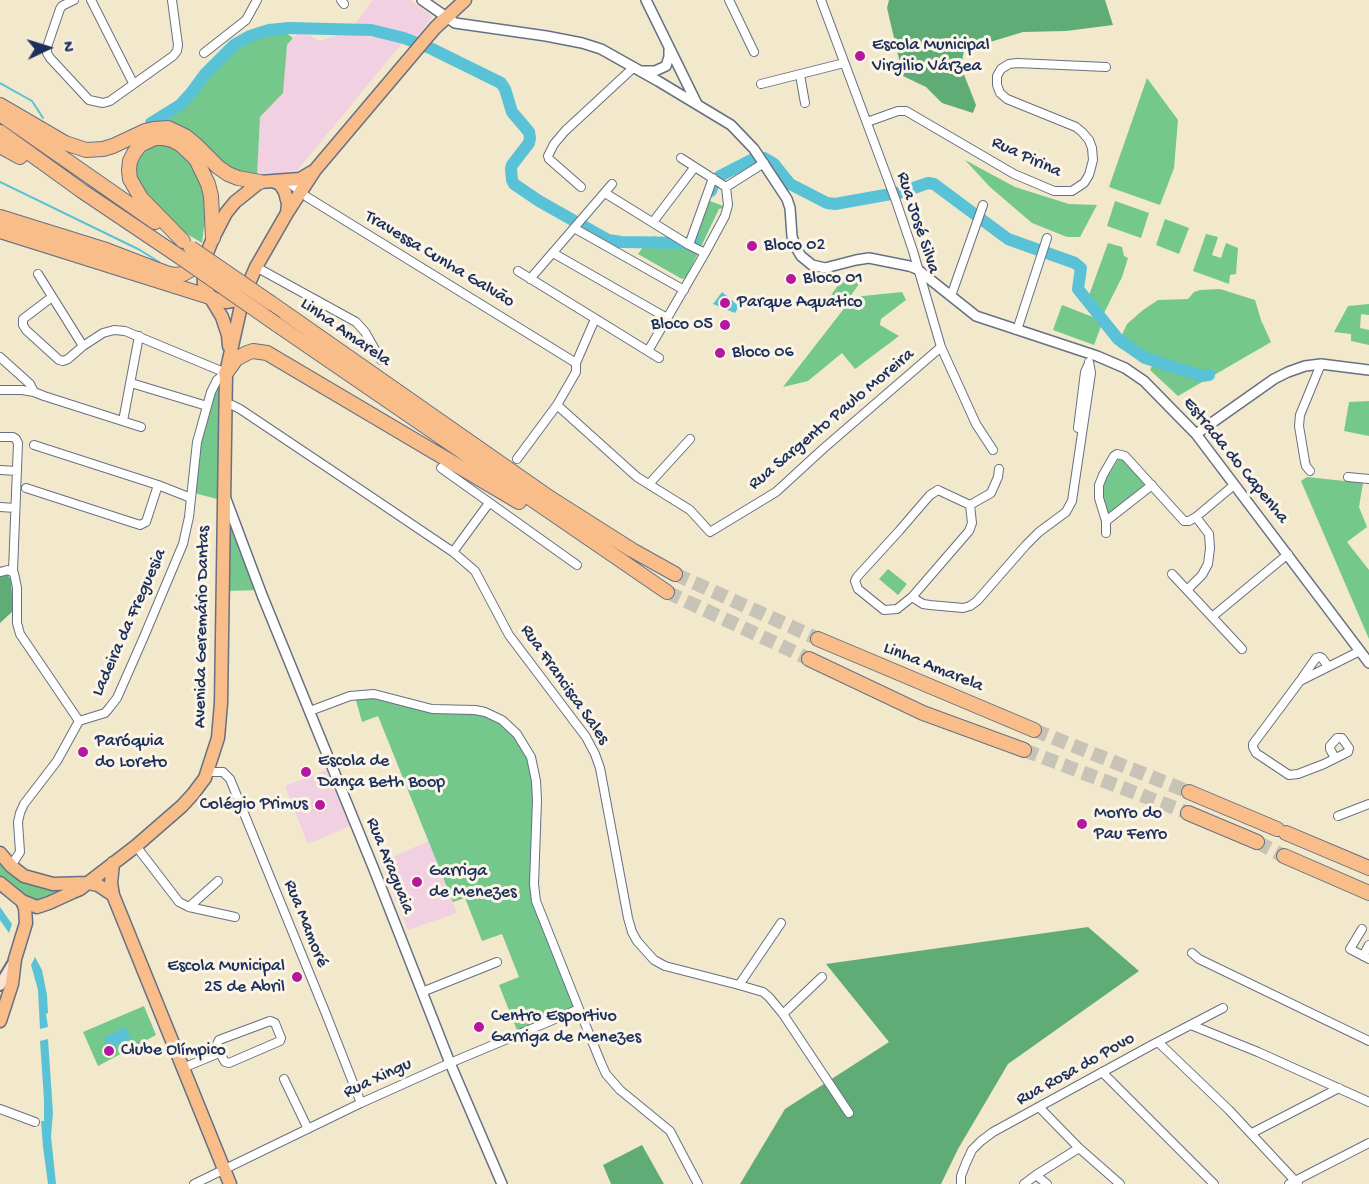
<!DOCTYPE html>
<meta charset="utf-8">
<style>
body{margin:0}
#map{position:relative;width:1369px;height:1184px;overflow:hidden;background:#f2e8cc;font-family:"Gochi Hand",sans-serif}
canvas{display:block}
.north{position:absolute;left:18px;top:18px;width:60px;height:60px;-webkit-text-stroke:4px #fcf5e5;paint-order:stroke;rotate:86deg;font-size:16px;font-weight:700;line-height:24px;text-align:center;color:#1b2f5e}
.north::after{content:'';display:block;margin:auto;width:21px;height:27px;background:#1b2f5e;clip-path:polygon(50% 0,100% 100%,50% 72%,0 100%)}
</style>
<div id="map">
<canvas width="1369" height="1184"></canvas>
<div class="north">N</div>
</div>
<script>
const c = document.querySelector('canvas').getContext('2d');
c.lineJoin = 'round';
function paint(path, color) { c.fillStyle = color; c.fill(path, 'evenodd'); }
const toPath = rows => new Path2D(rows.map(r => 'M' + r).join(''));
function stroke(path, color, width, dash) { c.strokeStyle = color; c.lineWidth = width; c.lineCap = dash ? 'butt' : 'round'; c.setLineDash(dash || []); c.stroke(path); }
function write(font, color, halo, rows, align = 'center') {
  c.font = font + ' "Gochi Hand",sans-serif'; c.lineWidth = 6; c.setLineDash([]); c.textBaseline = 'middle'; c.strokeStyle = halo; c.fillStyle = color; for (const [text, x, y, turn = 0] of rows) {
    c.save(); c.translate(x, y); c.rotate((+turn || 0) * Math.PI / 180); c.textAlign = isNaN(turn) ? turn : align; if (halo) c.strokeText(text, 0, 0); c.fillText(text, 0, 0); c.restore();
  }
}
paint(toPath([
 [373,0,411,0,432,17,415,40,353,26],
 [300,30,320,41,343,33,404,41,296,172,257,176,260,117,283,93,287,45],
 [332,768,355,824,308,844,285,786],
 [429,841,457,913,408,930,380,862]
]), '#f1d0e2');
paint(toPath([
 [279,28,293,38,287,45,283,93,260,117,257,176,234,172,159,122,239,42],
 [1147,78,1178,120,1174,168,1160,205,1109,187],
 [156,143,167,144,180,153,191,163,201,182,205,197,206,212,202,243,179,229,136,184,135,161,140,154,147,148],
 [965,160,1015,187,1069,204,1097,205,1080,237,1067,237,1032,223,990,187],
 [710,201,726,207,719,209,686,278,682,279,638,254,648,240,654,236,670,243,692,242],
 [1115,201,1149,213,1141,238,1107,226],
 [1165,219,1189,228,1179,254,1156,245],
 [1206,234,1218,237,1212,255,1221,258,1226,243,1238,248,1236,274,1230,275,1229,284,1193,271],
 [1108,243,1122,247,1124,256,1128,258,1122,277,1104,313,1088,298],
 [846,274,859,284,842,308,829,298],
 [1220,289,1255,300,1261,320,1271,342,1178,396,1150,370,1153,364,1118,347,1120,339,1127,324,1143,310,1158,300,1188,299,1194,292,1200,290],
 [902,292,906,300,881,319,880,325,899,336,855,369,842,353,808,381,783,387,853,297],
 [1369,304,1369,315,1361,314,1360,328,1369,330,1369,345,1351,341,1351,334,1334,332,1348,306],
 [1062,305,1103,321,1094,345,1053,330],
 [223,378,221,500,194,493,199,442,214,391,218,384],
 [1369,401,1369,436,1344,431,1349,402],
 [1122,456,1147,484,1145,487,1110,513,1108,512,1103,497,1103,484,1119,458],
 [1307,477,1363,483,1359,507,1367,527,1347,542,1369,570,1369,639,1301,481],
 [228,511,260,590,228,591],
 [888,569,907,584,898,595,879,579],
 [364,695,428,709,474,710,510,728,529,760,535,799,531,889,578,1008,518,1033,499,985,519,977,502,934,482,941,465,898,453,902,378,716,362,722,355,697],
 [0,861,73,888,43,900,33,901,25,897,0,877],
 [144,1006,156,1035,98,1066,83,1032]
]), '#74c88b');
paint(toPath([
 [889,0,1105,0,1113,25,1066,31,1023,32,964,50,961,67,976,105,973,113,942,103,926,87,903,76,887,8],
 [5,571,11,580,13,611,0,623,0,572],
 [1088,927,1139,971,1008,1064,958,1149,941,1184,740,1184,785,1109,889,1042,826,964],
 [642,1145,664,1184,611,1184,603,1165]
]), '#5fac77');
paint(toPath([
 [722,292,739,306,735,313,713,304],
 [0,907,12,924,9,933,0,920],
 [35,957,42,970,47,995,48,1013,46,1014,48,1027,40,1029,38,990,31,965],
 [125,1027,131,1038,110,1049,104,1038],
 [48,1039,53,1113,51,1136,56,1184,48,1184,43,1147,41,1121,44,1121,44,1100,40,1041]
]), '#59c2d6');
stroke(toPath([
 [0,83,32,101,43,118],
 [0,182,140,250,159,262]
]), '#59c2d6', 2);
stroke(toPath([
 [151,123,180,105,191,93,205,74,234,45,250,36,269,30,289,28,371,30,404,38,432,49,501,83,505,89,512,112,529,132,530,138,529,143,512,165,511,169,512,180,514,184,539,201,608,240,621,242,687,243,694,239],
 [711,191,714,183,720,176,755,158,764,158,774,164,790,184,827,203,835,204,902,192,928,183,934,184,1008,239,1075,263,1081,268,1078,289,1118,339,1145,358,1202,376,1209,375]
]), '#59c2d6', 12);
stroke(toPath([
 [675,574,818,639],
 [667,592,809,659],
 [1034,730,1189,792],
 [1024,750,1188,813],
 [1257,842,1284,856]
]), '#c7c3b6', 14, [14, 7]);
const minor = toPath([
 [74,0,62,6,60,9,47,47,47,53,50,58,89,100,103,103,110,101,173,56,177,51,178,45,172,0],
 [91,0,133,83],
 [341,0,344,4],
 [729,0,754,52],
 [821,0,896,201,913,251,941,347,976,424,993,450],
 [204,53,246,20,257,0],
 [800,75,805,103],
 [761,84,844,63],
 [867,122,898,111,906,111,1014,174,1054,191,1072,191,1084,183,1089,175,1093,160,1092,148,1089,140,1082,132,1076,127,1007,99,1000,93,997,85,997,76,1001,69,1009,64,1017,63,1106,67],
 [681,158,726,187],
 [287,181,307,197,576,363],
 [581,187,549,159,548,156,554,144,565,131,634,67],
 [605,193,689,245,705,253],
 [653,222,694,168],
 [574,228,684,290],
 [689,245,713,178],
 [553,253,667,318],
 [256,267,356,322,365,332,381,360],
 [518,271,659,358],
 [38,274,83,346],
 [530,279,612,184],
 [951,296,983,205],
 [1017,330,1047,238],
 [648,351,705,253,725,216,728,205,726,187,764,163],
 [0,357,30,384,34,392],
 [131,383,207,406],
 [0,390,22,390,34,392,44,396,141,427],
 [225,403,232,405,240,409,370,496,453,552,475,571,509,635,586,737,595,754,600,768,628,918,632,932,637,941,654,960,665,966,739,985,763,992,769,997,783,1014,849,1113],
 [557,405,637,477,690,510,710,532,776,492,824,448,941,347],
 [123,421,139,336],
 [1078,428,1085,372,1089,363],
 [0,437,13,437,16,439,18,443,13,571],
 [34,445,158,485,191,498],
 [517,459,557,405,576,372,576,363,595,319],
 [441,468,577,565],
 [0,470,17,471],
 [1310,471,1306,466,1305,462,1299,426,1300,415,1321,364],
 [1348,477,1369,479],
 [649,484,690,439],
 [26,488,140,525,146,522,158,485],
 [938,490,970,505,972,523,969,531,912,597,897,609,884,610,858,589,855,581,857,577,899,531,930,495,938,490],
 [970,505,991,493,998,477,999,469],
 [0,507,15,508],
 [1106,521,1152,485],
 [1106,533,1106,521,1099,498,1099,485,1103,475,1114,456,1117,454,1125,456,1184,521,1189,521,1196,517,1234,485],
 [453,552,489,503],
 [0,572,8,570,14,573,17,588,17,623,20,634,79,721],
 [1172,574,1242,649],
 [1187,590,1202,575,1208,564,1210,548,1209,534,1196,517],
 [912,597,923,604,930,605,963,608,970,606,977,601,1026,545,1039,532,1066,512,1072,501,1091,373,1089,362],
 [1212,617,1288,554],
 [1302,678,1316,658,1320,657,1322,658,1328,666],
 [310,711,350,696,374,694,432,709,475,710,485,712,502,720,517,734,531,757,536,781,537,800,534,884,536,901,579,1009,601,1063,606,1074,620,1090,670,1131,698,1184],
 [1335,758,1330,749,1330,746,1337,738,1342,738,1349,748,1348,752,1324,764,1298,774,1289,775,1256,753,1253,747,1253,744,1300,681,1360,651],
 [208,772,223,772,230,779,326,1014,361,1103],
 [1338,816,1369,804],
 [136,846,179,902,189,907,235,917],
 [11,866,20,852,18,822,20,813,24,804,57,761,79,721,105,713,110,707,117,698,143,639,183,544,189,517,197,442,211,392,217,380,226,373,125,331,114,330,103,333,83,346,68,359,63,361,59,360,26,330,23,325,23,319,52,297],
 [189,907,218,881],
 [1362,929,1350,949,1369,959],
 [1192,953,1199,959,1369,1041],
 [1363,956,1369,945],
 [739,985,781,923],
 [422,992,497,962],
 [783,1014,822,977],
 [270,1021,275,1023,281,1038,280,1041,229,1063,225,1062,216,1046,219,1040,270,1021],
 [1191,1025,1258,1052,1369,1102],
 [1158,1042,1229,1110,1298,1184],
 [183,1068,219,1053],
 [1102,1072,1214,1184],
 [284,1079,308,1129],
 [1039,1107,1079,1148,1120,1184],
 [0,1109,35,1122],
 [1252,1133,1339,1088],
 [1036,1175,1047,1184],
 [194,1184,361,1103,450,1063,579,1009],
 [961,1184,961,1176,966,1163,972,1150,981,1141,993,1132,1150,1046,1223,1008],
 [1024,1184,1036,1175,1079,1148],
 [1289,1184,1369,1143]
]);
const tertiary = toPath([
 [422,0,455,23,546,36,582,43,601,49,658,81,731,125,754,149,787,199,790,208,792,236,795,246,801,256,812,265,825,268,856,260,869,258,909,266,917,269,976,316,1097,356,1125,368,1144,381,1196,434,1369,663],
 [646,0,697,104],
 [643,71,655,71,666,66,669,57,669,50],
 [1196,434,1274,379,1288,372,1305,366,1321,364,1369,370],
 [226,499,262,595,373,867,450,1063,502,1184]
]);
const secondary = toPath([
 [0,985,14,962]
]);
const primary = toPath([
 [275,182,280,184,285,192,288,204,287,213],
 [210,297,226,302,232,301,243,297],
 [229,346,228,335,222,317,210,297,204,285,203,263,213,238,226,213,235,202,260,182,300,179,312,172],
 [0,853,11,866,24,876,53,884,88,883,98,885,113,895],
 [113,863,111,883,113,895,230,1184],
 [0,883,22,901,37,907,49,903,73,892,80,889,136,846,182,806,193,794,205,778,218,738,221,703,226,373,243,297,256,267,287,213,315,170,435,28,465,0],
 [0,1021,12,984,15,959,26,923,25,908,22,901]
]);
const motorway = toPath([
 [0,105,65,143,86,150,103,149,113,146,145,131,154,129,168,128,185,136,196,145,218,167,228,174,238,178,260,182],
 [0,114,155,222],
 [0,132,82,191,183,259],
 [0,146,20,157],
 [0,217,106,250,166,273,174,275,183,274,203,263],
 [0,231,210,297],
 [183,241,141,198,130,179,129,170,130,161,134,153,140,145,155,138,163,138,172,140,180,144,196,159,208,184,211,196,213,238],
 [271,303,550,498,632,550,675,574],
 [276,324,667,592],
 [226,373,236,359,247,353,253,351,267,353,519,502],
 [818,639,1034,730],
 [809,659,923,713,1024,750],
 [1189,792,1277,829],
 [1188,813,1257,842],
 [1286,833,1369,868],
 [1284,856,1369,893]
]);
stroke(minor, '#667084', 10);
stroke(tertiary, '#667084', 12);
stroke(secondary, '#667084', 14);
stroke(primary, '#667084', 15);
stroke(motorway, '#667084', 16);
stroke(minor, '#fff', 8);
stroke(tertiary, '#fff', 9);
stroke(secondary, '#fce5d0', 10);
stroke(primary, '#f8bd89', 12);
stroke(motorway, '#f8bd89', 14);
const motorwayBridge = toPath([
 [191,248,271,303],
 [183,259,276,324]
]);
stroke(motorwayBridge, '#667084', 16, []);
stroke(motorwayBridge, '#f8bd89', 14);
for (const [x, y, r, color] of [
 [860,56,6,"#b5179e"],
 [752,246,6,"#b5179e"],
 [791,279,6,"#b5179e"],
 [725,303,6,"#b5179e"],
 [725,325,6,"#b5179e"],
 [720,353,6,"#b5179e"],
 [83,752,6,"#b5179e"],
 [306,772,6,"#b5179e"],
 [320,805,6,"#b5179e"],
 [1082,824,6,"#b5179e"],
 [417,882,6,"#b5179e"],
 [297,977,6,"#b5179e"],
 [479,1027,6,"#b5179e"],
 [109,1051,6,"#b5179e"]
]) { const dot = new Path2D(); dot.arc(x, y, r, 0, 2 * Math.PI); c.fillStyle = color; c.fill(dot); stroke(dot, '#fcf5e5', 2); }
write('18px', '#1b2f5e', '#fcf5e5', [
 ["Escola Municipal",872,46],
 ["Virgilio Várzea",872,67],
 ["Bloco 02",764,246],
 ["Bloco 01",803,279],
 ["Parque Aquatico",737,303],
 ["Bloco 05",713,325,"right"],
 ["Bloco 06",732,353],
 ["Paróquia",95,742],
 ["do Loreto",95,763],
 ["Escola de",318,762],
 ["Dança Beth Boop",318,783],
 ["Colégio Primus",308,805,"right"],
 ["Morro do",1094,814],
 ["Pau Ferro",1094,835],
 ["Garriga",429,872],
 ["de Menezes",429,893],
 ["Escola Municipal",285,967,"right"],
 ["25 de Abril",285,988,"right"],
 ["Centro Esportivo",491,1017],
 ["Garriga de Menezes",491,1038],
 ["Clube Olímpico",121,1051]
], 'left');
write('18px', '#1b2f5e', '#fcf5e5', [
 ["Rua Pirina",1026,158,25],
 ["Rua José Silva",917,223,72],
 ["Travessa Cunha Galvão",439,260,31],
 ["Linha Amarela",345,333,35],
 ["Rua Sargento Paulo Moreira",832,420,-40],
 ["Estrada do Capenha",1235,461,51],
 ["Ladeira da Freguesia",130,623,-66],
 ["Avenida Geremário Dantas",203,627,-89],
 ["Linha Amarela",933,668,22],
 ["Rua Francisca Sales",564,685,55],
 ["Rua Araguaia",389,866,68],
 ["Rua Mamoré",305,924,68],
 ["Rua Rosa do Povo",1076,1070,-29],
 ["Rua Xingu",378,1079,-25]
]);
</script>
